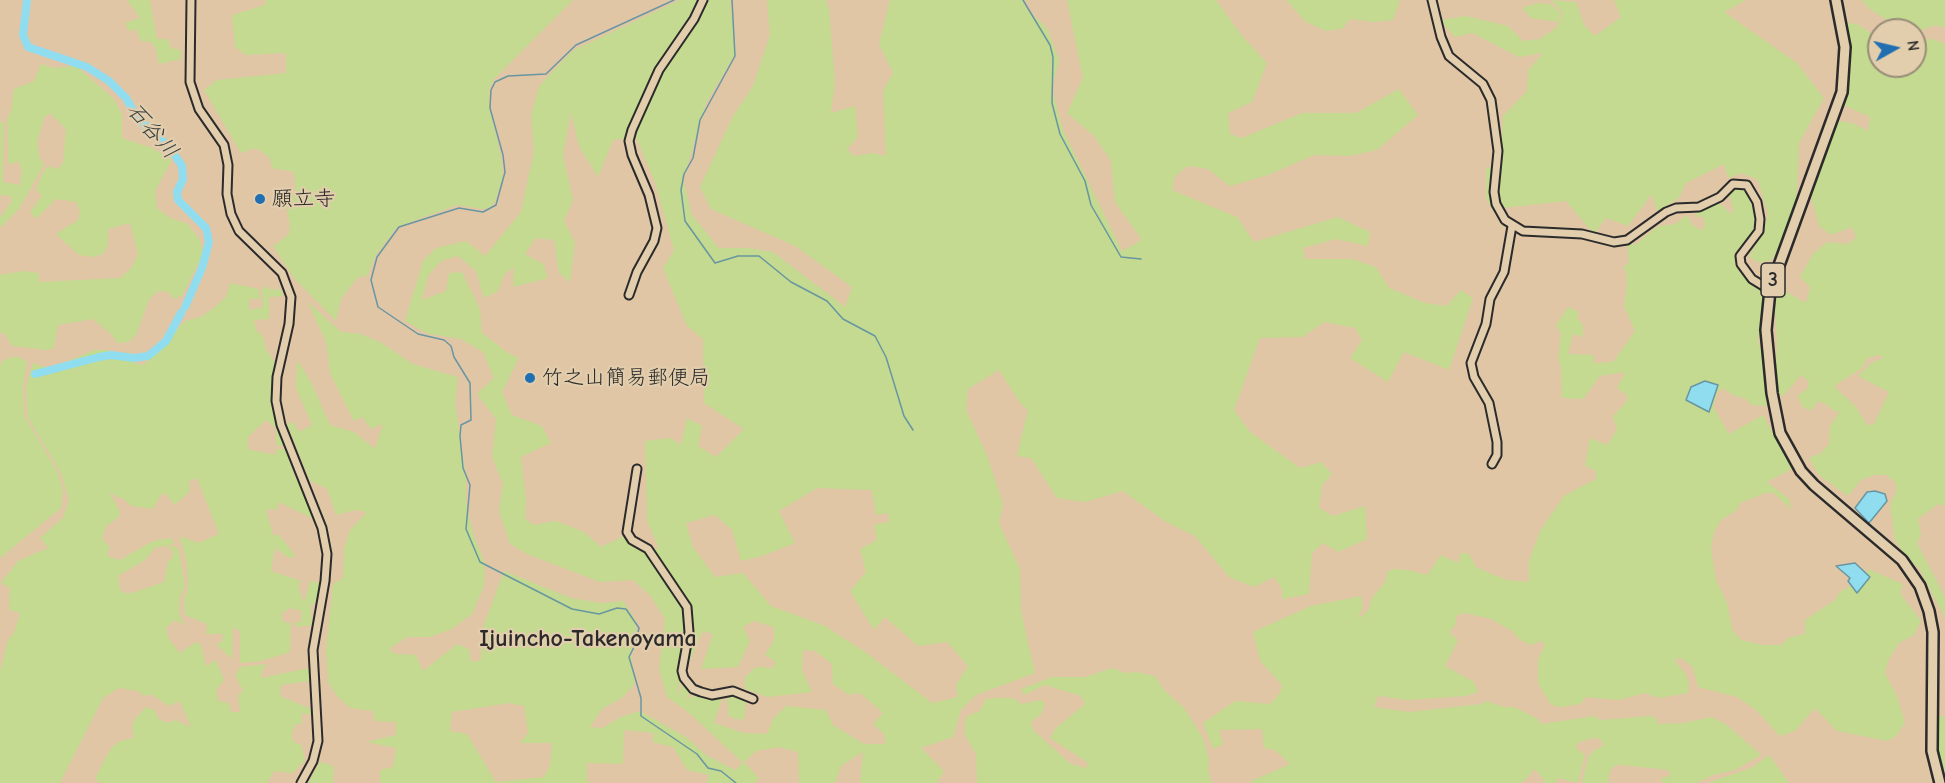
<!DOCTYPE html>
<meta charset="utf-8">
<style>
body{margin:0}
#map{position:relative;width:1945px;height:783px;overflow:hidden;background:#e1c6a6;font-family:"Comic Neue",sans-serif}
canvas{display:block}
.north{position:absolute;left:1867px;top:18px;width:60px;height:60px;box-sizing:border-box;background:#e2cdac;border:2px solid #998c78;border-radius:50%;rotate:82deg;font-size:16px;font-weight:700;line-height:24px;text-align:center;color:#2b2b2b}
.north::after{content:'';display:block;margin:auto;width:21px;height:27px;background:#1f6fb2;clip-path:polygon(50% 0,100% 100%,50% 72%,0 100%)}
</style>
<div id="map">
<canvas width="1945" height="783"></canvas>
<div class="north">N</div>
</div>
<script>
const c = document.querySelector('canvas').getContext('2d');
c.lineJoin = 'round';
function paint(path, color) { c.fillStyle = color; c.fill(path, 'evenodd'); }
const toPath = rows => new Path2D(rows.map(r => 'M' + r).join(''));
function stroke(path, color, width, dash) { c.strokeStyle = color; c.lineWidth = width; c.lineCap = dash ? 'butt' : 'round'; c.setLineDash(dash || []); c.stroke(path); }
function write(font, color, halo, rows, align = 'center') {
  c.font = font + ' "Comic Neue","Klee One",sans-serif'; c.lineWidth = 4.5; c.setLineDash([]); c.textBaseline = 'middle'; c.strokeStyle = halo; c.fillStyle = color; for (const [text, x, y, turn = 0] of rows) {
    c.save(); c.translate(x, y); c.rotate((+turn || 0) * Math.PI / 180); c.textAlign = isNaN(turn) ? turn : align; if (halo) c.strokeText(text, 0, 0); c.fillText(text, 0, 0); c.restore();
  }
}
paint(toPath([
 [127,0,150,0,157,39,168,39,171,48,181,50,181,59,159,64,156,49,151,42,141,41,136,29,129,31,125,23,140,18],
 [266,0,573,0,494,79,489,90,489,106,501,156,503,177,495,201,490,208,481,209,457,205,397,227,376,255,367,276,358,277,341,299,336,321,294,278,273,246,289,234,290,224,285,200,296,192,294,172,272,168,270,158,256,148,241,153,204,90,217,80,286,73,286,53,246,55,235,47,232,15,265,5],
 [680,0,730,0,736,53,706,103,683,180,692,215,719,248,748,248,773,252,845,307,852,287,795,246,711,209,700,187,733,116,753,86,770,35,767,0,826,0,829,9,835,82,831,113,855,106,858,137,847,149,854,156,873,153,886,156,883,91,893,73,879,44,890,0,1025,0,1026,8,1047,28,1059,60,1052,89,1063,130,1122,251,1142,240,1115,202,1111,161,1094,136,1067,113,1083,78,1067,0,1216,0,1243,37,1267,63,1252,102,1228,113,1230,134,1242,138,1302,113,1356,113,1399,89,1418,115,1377,150,1349,156,1314,155,1268,175,1230,186,1208,169,1188,166,1175,176,1172,190,1237,217,1254,242,1338,217,1370,232,1368,246,1336,239,1303,248,1305,259,1352,259,1376,267,1389,288,1425,303,1446,306,1461,290,1473,298,1449,370,1404,352,1388,382,1350,358,1362,340,1355,328,1324,322,1303,337,1260,338,1234,410,1250,432,1300,468,1321,462,1332,474,1322,485,1319,508,1333,516,1365,506,1367,539,1338,552,1323,543,1312,553,1309,594,1282,599,1282,589,1274,577,1254,587,1229,577,1195,536,1166,522,1123,491,1085,502,1057,498,1031,458,1017,456,1028,410,1020,403,999,370,968,389,966,410,987,455,1003,504,999,523,1020,569,1021,611,1035,673,976,695,961,710,953,737,921,748,944,771,937,783,860,783,863,752,841,766,835,783,799,783,798,752,779,747,756,751,744,762,759,778,755,783,707,783,709,775,687,770,673,747,653,742,653,733,624,730,623,764,587,763,587,780,591,783,380,783,380,770,393,767,396,748,366,742,396,735,396,722,375,721,373,711,350,708,337,696,328,682,326,650,333,584,343,578,344,549,350,530,367,512,356,510,336,515,327,488,310,481,287,424,294,422,297,430,301,431,312,425,296,388,297,363,299,362,312,384,330,425,354,432,375,449,383,424,371,429,362,417,354,421,330,373,326,342,307,301,341,332,361,334,382,343,413,364,458,377,455,402,466,477,466,503,474,536,485,563,484,586,472,614,452,629,430,637,407,637,389,649,395,654,416,655,423,671,457,644,469,649,471,662,481,660,482,630,504,571,571,598,602,603,623,601,635,619,638,639,631,654,635,684,622,698,602,709,590,727,602,728,621,717,640,711,686,737,706,755,735,770,743,763,688,712,667,697,659,669,665,619,650,595,633,580,600,582,527,554,510,544,499,511,503,484,492,457,496,419,477,394,494,378,483,352,461,339,428,334,405,321,423,261,436,248,466,241,485,256,521,212,534,150,531,116,539,86,572,51],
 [571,112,579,146,598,177,613,140,636,137,655,182,674,250,663,268,687,326,703,339,704,403,744,429,716,457,698,446,702,426,687,418,681,445,670,438,645,441,647,521,659,548,641,552,626,535,601,547,584,532,556,521,533,525,525,518,526,499,521,457,551,443,542,426,512,415,502,392,519,358,508,353,482,333,480,309,462,272,449,273,446,291,422,300,428,276,441,261,458,256,476,271,484,298,498,291,504,275,514,266,513,287,548,278,543,264,525,254,536,238,554,240,559,273,570,282,575,243,564,221,573,200,563,155],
 [817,488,872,490,876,515,888,513,889,522,874,525,877,540,860,549,866,572,850,591,874,630,885,617,918,646,947,642,968,666,956,685,958,697,932,703,868,654,825,626,771,606,743,573,715,577,693,547,686,523,715,515,732,530,741,561,762,556,795,543,779,511],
 [754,621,774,627,774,641,765,655,776,662,773,668,756,667,745,677,745,689,768,697,812,692,802,670,803,650,815,651,832,664,833,684,849,695,860,693,883,713,873,724,884,734,886,744,864,744,833,725,826,710,786,706,773,719,767,734,744,733,714,723,722,699,694,696,686,699,690,693,683,684,679,690,682,696,677,690,703,631,713,634,701,669,738,667,750,641,743,627],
 [509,703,524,706,528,733,520,743,552,743,550,765,544,777,496,782,467,734,450,731,452,712],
 [1286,0,1395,0,1400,1,1393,20,1374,22,1350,19,1342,29,1326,31,1306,22],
 [1551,0,1576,2,1584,25,1595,36,1621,17,1614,0,1746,0,1724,12,1797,63,1824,98,1799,143,1796,206,1773,259,1760,263,1749,257,1764,229,1768,214,1758,180,1742,173,1728,178,1724,164,1686,183,1679,198,1657,211,1652,194,1628,226,1606,218,1594,234,1566,201,1503,208,1504,228,1486,199,1486,169,1501,162,1503,116,1527,91,1528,70,1543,53,1519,57,1472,33,1455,37,1440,20,1466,16,1508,26,1523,41,1540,39,1557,27,1563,13],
 [1861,0,1945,0,1945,28,1936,25,1918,31,1897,26,1871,10],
 [1537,3,1550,4,1561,13,1558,22,1531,18,1522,8],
 [1846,23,1857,24,1879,38,1879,66,1915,66,1915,40,1931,39,1945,43,1945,506,1938,504,1918,519,1921,535,1917,543,1945,597,1945,618,1919,568,1909,561,1895,540,1890,505,1896,492,1896,483,1887,475,1874,475,1861,480,1848,496,1819,475,1809,458,1821,453,1829,444,1830,426,1840,411,1835,412,1826,404,1818,401,1811,411,1803,407,1797,396,1807,389,1809,382,1801,375,1783,396,1775,392,1777,343,1774,296,1776,286,1806,303,1810,287,1800,277,1813,254,1827,242,1847,244,1856,238,1852,227,1831,235,1819,226,1811,196,1838,121,1852,123,1868,131,1870,117,1843,105,1849,75,1850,47],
 [1879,355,1884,358,1871,363,1858,376,1889,392,1874,424,1867,425,1856,407,1834,386,1861,369,1868,358],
 [41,64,54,68,76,66,114,99,122,115,122,138,152,148,172,160,155,191,157,208,170,218,188,224,200,240,203,254,182,296,174,299,168,292,159,291,149,299,136,335,129,342,117,343,112,335,93,319,58,325,54,348,47,350,12,346,4,332,0,334,0,275,23,271,39,273,39,282,120,278,131,268,138,254,130,223,108,229,108,245,103,254,93,257,79,255,56,234,78,220,80,212,76,202,56,199,36,219,30,212,42,196,36,189,42,174,48,166,57,169,63,163,66,129,50,113,44,118,37,142,40,159,44,164,19,209,0,228,0,217,12,201,10,196,0,195,0,123,4,122,3,182,20,185,22,170,18,161,8,165,7,119,11,111,14,89,34,81],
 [1736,185,1747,187,1753,198,1757,224,1755,232,1736,251,1735,260,1755,285,1764,289,1758,342,1769,371,1771,402,1767,406,1751,405,1746,399,1733,395,1722,388,1717,393,1713,406,1729,434,1763,415,1792,469,1767,482,1789,499,1791,510,1774,493,1765,493,1740,503,1737,510,1721,520,1714,532,1711,548,1716,580,1727,603,1733,631,1741,640,1763,645,1781,645,1788,638,1805,634,1805,620,1835,600,1841,591,1865,579,1868,569,1903,584,1900,593,1921,621,1914,635,1899,643,1888,661,1885,673,1897,696,1905,723,1896,736,1888,741,1837,731,1815,708,1795,731,1780,736,1756,710,1737,697,1698,687,1693,667,1681,658,1674,660,1685,673,1689,684,1688,693,1659,698,1645,693,1618,700,1586,697,1580,704,1562,707,1551,705,1538,683,1538,660,1545,644,1541,641,1531,645,1520,640,1512,631,1491,619,1465,613,1456,616,1456,624,1449,632,1458,640,1445,666,1474,682,1478,692,1466,696,1407,700,1378,696,1374,707,1409,712,1482,704,1486,701,1505,707,1514,707,1538,719,1541,724,1595,716,1600,720,1651,716,1657,719,1657,724,1684,723,1711,717,1727,725,1761,755,1735,770,1713,775,1697,783,1662,783,1661,778,1670,776,1669,770,1622,765,1616,765,1610,770,1608,783,1582,783,1588,758,1593,751,1604,745,1600,739,1593,738,1580,742,1575,747,1585,755,1578,783,1559,778,1555,783,1543,783,1545,781,1535,769,1522,783,1252,783,1251,781,1290,764,1275,750,1264,748,1262,729,1219,730,1223,744,1213,749,1203,723,1235,701,1270,704,1280,693,1282,685,1260,661,1253,632,1311,606,1361,596,1363,607,1358,617,1361,617,1369,609,1372,598,1386,581,1387,572,1393,569,1408,570,1427,575,1441,555,1458,563,1461,553,1469,554,1476,567,1489,573,1507,580,1529,582,1529,561,1540,531,1564,496,1596,479,1596,471,1585,466,1590,438,1607,445,1617,430,1613,416,1627,401,1627,395,1617,388,1625,372,1600,376,1583,399,1562,398,1561,365,1558,360,1561,334,1556,325,1568,307,1579,312,1577,318,1583,325,1583,337,1573,334,1568,354,1594,355,1593,363,1613,362,1635,331,1624,306,1627,283,1626,271,1623,267,1629,263,1627,244,1636,244,1658,226,1675,224,1687,215,1693,226,1702,230,1705,225,1703,217,1697,217,1695,207,1715,199,1731,214,1733,210,1731,200,1725,189],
 [230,283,259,289,260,299,249,299,249,310,263,307,262,289,267,286,269,289,282,290,283,296,269,297,269,319,254,320,256,330,263,336,266,350,274,361,272,406,285,446,276,445,276,428,266,420,248,437,248,449,275,455,276,449,286,449,294,475,309,502,314,519,278,502,278,509,266,510,273,535,279,535,296,556,289,558,275,548,271,571,301,581,298,586,303,601,305,600,310,581,322,583,319,601,311,605,312,625,296,627,294,622,301,622,302,611,290,608,281,614,283,622,291,623,290,652,261,661,240,663,240,631,233,627,232,659,216,644,222,642,223,634,206,634,207,624,185,615,184,599,188,587,187,564,180,536,198,543,219,534,197,478,189,481,190,491,175,505,165,493,160,496,153,509,131,506,122,497,118,498,109,491,120,512,119,517,106,526,102,539,110,547,107,554,109,557,120,560,153,541,171,538,174,544,155,548,145,560,118,576,120,589,124,593,132,593,164,582,168,561,172,558,173,552,170,548,163,547,172,546,179,549,185,586,180,597,179,613,184,625,175,620,166,628,169,639,180,653,196,642,201,645,206,666,216,660,224,680,216,690,218,701,229,703,231,712,240,712,238,695,243,691,235,675,240,667,267,664,262,671,261,678,309,668,310,681,281,685,280,696,311,709,312,715,302,713,302,724,296,724,292,732,292,739,297,744,301,744,305,760,293,773,274,771,267,783,101,783,95,779,104,760,112,747,120,741,134,738,132,726,135,719,146,707,154,710,159,719,168,723,175,720,191,727,180,701,169,706,151,694,144,696,138,691,119,688,103,698,60,783,0,783,0,672,8,640,14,633,20,613,9,610,10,588,1,583,18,561,48,548,40,538,63,518,69,500,61,473,27,416,26,385,33,363,47,368,54,367,94,350,107,350,140,365,145,364,185,321,201,317,215,307,226,297],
 [17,356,27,362,23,385,24,415,58,473,63,491,61,508,0,558,0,366,3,360],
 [1112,668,1125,673,1136,672,1155,676,1164,690,1184,708,1203,738,1209,760,1208,768,1211,783,977,783,976,754,965,735,965,723,967,716,980,711,985,700,992,698,1013,698,1021,704,1041,700,1045,704,1041,714,1031,722,1033,730,1071,764,1087,768,1087,762,1050,738,1056,728,1085,704,1081,696,1045,685,1024,695,1021,689,1052,677,1085,677],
 [737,696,746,702,744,720,732,718,728,714,727,697],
 [1934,716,1945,716,1945,774,1938,760,1934,739],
 [1769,755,1789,783,1707,783,1751,768],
 [320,762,334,766,333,783,308,783]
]), '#c3da90');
const water = toPath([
 [1705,381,1718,385,1709,412,1686,400,1691,387,1705,381],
 [1875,491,1885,494,1887,501,1869,523,1855,508,1867,492,1875,491],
 [1855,563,1870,577,1857,593,1848,581,1850,578,1836,566,1855,563]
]);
paint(water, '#90ddf0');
stroke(water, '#6896a1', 1.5);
stroke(toPath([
 [674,0,576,45,546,74,508,76,495,82,491,90,490,108,503,155,505,172,496,205,483,212,459,208,399,227,377,257,371,280,378,307,418,334,444,340,451,346,454,357,470,383,471,420,461,425,460,436,463,468,470,485,466,529,480,562,572,609,599,614,617,608,626,609,639,628,635,645,629,657,641,698,641,716,697,754,708,768,721,771,736,783],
 [732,0,735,56,700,120,693,158,684,174,681,190,685,221,715,263,738,256,759,256,791,282,827,301,843,319,875,336,886,357,904,416,913,430],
 [1023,0,1050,45,1053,57,1052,103,1060,134,1085,181,1091,205,1121,257,1141,259]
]), '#6896a1', 1.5);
stroke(toPath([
 [27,0,23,35,28,47,87,67,109,81,126,98,138,119,170,148,182,166,183,179,177,192,178,200,206,228,209,242,202,268,185,307],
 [35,374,99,357,111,355,134,358,148,356,166,341,181,313]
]), '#90ddf0', 8);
const secondary = toPath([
 [191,0,190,82,199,109,224,145,228,165,227,194,231,214,239,231,282,273,291,297,289,324,277,377,276,401,281,425,322,528,327,554,325,581,313,650,318,741,313,761,301,783],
 [1432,0,1441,37,1449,56,1483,84,1491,100,1498,151,1494,192,1496,204,1505,220,1523,231,1582,234,1614,242,1627,240,1666,212,1676,208,1699,207,1720,197,1733,184,1747,185,1757,202,1760,219,1759,231,1740,256,1741,264,1752,279,1770,290],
 [629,295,637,272,654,241,657,228,649,195,632,155,629,141,632,130,659,70,694,19,703,0],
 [1492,464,1497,455,1497,442,1489,403,1474,377,1471,363,1486,324,1490,299,1504,272,1512,226],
 [637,469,627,532,632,540,648,549,687,607,689,632,682,671,684,678,693,689,701,692,712,695,733,691,753,699]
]);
const highway = toPath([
 [1836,0,1845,47,1842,92,1770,290,1766,330,1772,393,1780,433,1801,471,1814,485,1902,560,1920,586,1929,611,1933,632,1932,751,1940,783]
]);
stroke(secondary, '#2b2b2b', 11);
stroke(highway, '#2b2b2b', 14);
stroke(secondary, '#e2cdac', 7);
stroke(highway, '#e2cdac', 9);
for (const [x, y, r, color] of [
 [260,199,6,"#1f6fb2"],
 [530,378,6,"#1f6fb2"]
]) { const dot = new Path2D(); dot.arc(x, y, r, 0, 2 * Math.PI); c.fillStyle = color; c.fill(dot); stroke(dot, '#e2cdac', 2); }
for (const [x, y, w] of [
 [1773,280,24]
]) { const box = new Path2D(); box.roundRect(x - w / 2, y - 17, w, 34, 4.5); c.fillStyle = '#e2cdac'; c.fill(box); stroke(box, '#2b2b2b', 1.5); }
write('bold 20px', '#2b2b2b', null, [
 ["3",1773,280]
]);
write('21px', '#2b2b2b', '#e2cdac', [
 ["願立寺",272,199],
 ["竹之山簡易郵便局",542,378]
], 'left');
write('italic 22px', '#353d3f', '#e2cdac', [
 ["石谷川",152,131,49]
]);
write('bold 24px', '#2b2b2b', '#e2cdac', [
 ["Ijuincho-Takenoyama",588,639]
]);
</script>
